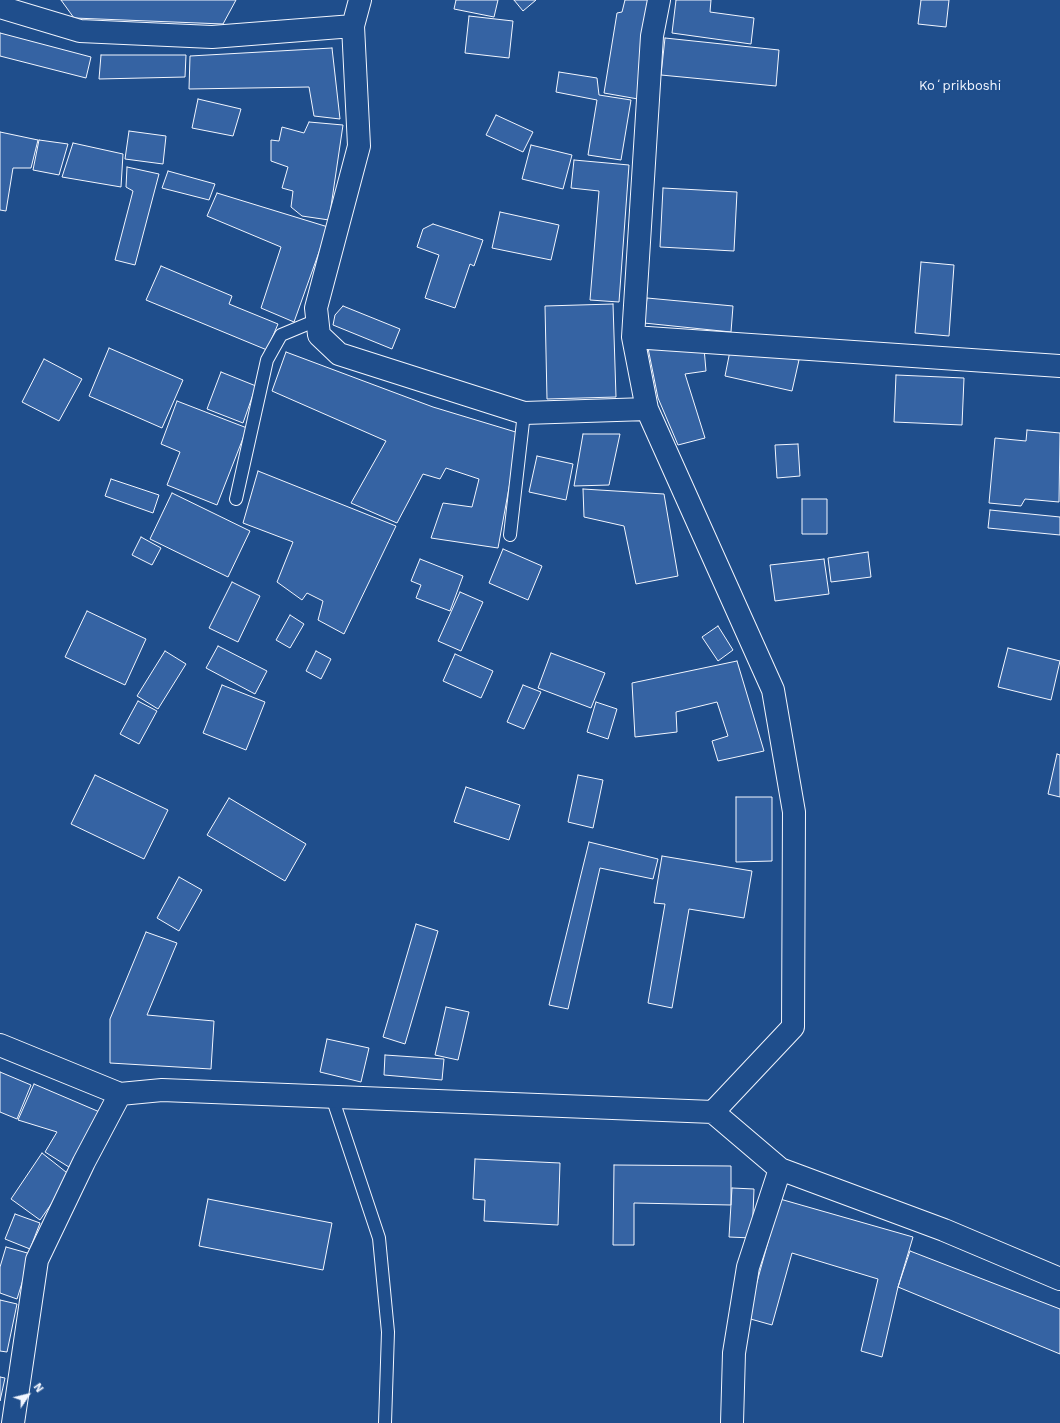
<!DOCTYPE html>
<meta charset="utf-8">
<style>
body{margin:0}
#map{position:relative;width:1060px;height:1423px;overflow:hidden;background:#1f4e8c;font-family:"Work Sans",sans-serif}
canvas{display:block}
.north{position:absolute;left:8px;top:1375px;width:40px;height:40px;-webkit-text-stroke:3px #1f4e8c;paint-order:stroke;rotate:55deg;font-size:11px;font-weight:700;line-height:16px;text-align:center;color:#f2f6ff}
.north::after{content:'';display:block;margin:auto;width:14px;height:18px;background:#f2f6ff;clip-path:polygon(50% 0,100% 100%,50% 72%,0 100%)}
</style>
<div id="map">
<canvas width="1060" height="1423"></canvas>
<div class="north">N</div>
</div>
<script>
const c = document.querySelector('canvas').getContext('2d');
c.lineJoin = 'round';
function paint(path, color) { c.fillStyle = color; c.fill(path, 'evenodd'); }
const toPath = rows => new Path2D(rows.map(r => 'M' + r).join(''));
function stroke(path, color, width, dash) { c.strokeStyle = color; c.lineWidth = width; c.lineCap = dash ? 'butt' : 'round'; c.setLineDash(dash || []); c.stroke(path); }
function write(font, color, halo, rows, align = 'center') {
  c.font = font + ' "Work Sans",sans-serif'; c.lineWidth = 3; c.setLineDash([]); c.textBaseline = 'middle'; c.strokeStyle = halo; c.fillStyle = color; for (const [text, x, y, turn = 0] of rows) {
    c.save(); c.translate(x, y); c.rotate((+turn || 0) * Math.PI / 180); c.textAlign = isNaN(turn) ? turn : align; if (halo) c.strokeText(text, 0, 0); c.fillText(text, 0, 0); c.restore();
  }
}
const building = toPath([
 [61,0,236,0,223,24,74,18,61,0],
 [456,0,498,0,494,17,454,9,456,0],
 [514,0,536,0,523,11,514,0],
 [625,0,654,0,638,99,604,93,617,13,622,12,625,0],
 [676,0,711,0,710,12,754,18,751,44,672,33,676,0],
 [921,0,949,0,946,27,918,24,921,0],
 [469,16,513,21,509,58,465,53,469,16],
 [0,33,91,57,86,78,0,56,0,33],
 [665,38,779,50,776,86,661,75,665,38],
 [332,48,340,119,314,116,309,87,189,89,190,56,332,48],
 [101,55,186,55,185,77,99,79,101,55],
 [559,72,597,78,599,95,631,100,621,160,588,155,597,100,556,92,559,72],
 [198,99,241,109,233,136,192,128,198,99],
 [496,115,533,132,523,152,486,135,496,115],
 [309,122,343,125,329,220,302,216,291,207,293,191,282,188,288,167,271,161,271,140,279,141,282,127,304,133,309,122],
 [129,131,166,136,163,164,125,159,129,131],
 [0,132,38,140,31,168,13,168,6,211,0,210,0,132],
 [39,140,68,144,59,175,33,170,39,140],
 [73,143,123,154,121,187,62,177,73,143],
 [531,145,572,155,563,189,522,179,531,145],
 [574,160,629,165,619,302,590,300,599,191,571,188,574,160],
 [127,167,159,174,135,265,115,260,133,191,126,187,127,167],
 [168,171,215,184,209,200,162,188,168,171],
 [663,188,737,192,734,251,660,247,663,188],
 [217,193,328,227,294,322,261,308,281,247,207,216,217,193],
 [500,212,559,225,551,260,492,248,500,212],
 [433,224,483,240,474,266,470,264,455,308,425,298,439,255,417,247,423,229,433,224],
 [921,262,954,265,949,336,915,333,921,262],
 [161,266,232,296,229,304,278,324,267,350,146,300,161,266],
 [647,298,733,306,731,332,644,323,647,298],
 [613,304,616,397,547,399,545,306,613,304],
 [343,306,400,329,392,349,333,325,335,315,343,306],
 [731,346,799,360,792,391,725,376,731,346],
 [109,348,183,380,162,428,89,396,109,348],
 [648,348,704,348,706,371,685,374,705,438,678,445,658,398,648,348],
 [286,352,433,407,519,433,498,548,431,538,443,503,472,507,479,479,446,468,440,479,423,474,397,523,351,503,386,441,272,391,286,352],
 [44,359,82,379,59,421,22,402,44,359],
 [221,372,256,386,243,423,207,409,221,372],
 [896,375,964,378,962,425,894,422,896,375],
 [177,401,247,428,217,505,167,485,180,452,161,444,177,401],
 [1027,430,1060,433,1059,502,1025,499,1021,506,989,503,995,438,1026,441,1027,430],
 [583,434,620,434,609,485,574,486,583,434],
 [798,444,800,476,777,478,775,445,798,444],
 [537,456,573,464,566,500,529,492,537,456],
 [258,471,396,526,344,634,318,620,323,601,307,593,302,600,277,582,293,542,243,523,258,471],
 [111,479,159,495,153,513,105,496,111,479],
 [583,489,664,494,678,576,636,584,624,526,584,517,583,489],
 [172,493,250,531,228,577,150,539,172,493],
 [802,499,827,499,827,534,802,534,802,499],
 [990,510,1060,517,1060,535,988,528,990,510],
 [141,537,161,548,152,565,132,555,141,537],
 [503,549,542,566,528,600,489,583,503,549],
 [868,552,871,577,831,582,828,558,868,552],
 [420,559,463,576,450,611,416,598,421,585,411,581,420,559],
 [824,559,829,594,775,601,770,565,824,559],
 [232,582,260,596,238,642,209,628,232,582],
 [460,592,483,602,461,651,438,641,460,592],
 [87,611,146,639,125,685,65,657,87,611],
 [290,615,304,624,290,648,276,640,290,615],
 [718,626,733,650,718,661,702,637,718,626],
 [218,646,267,671,255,694,206,668,218,646],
 [1008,648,1060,661,1051,700,998,687,1008,648],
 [165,651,186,664,158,709,137,696,165,651],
 [316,651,331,659,321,679,306,671,316,651],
 [551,653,605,673,591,708,538,688,551,653],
 [455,654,493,671,481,698,443,681,455,654],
 [737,661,764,751,718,761,712,741,728,736,717,702,676,712,677,732,635,737,632,683,737,661],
 [222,685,265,702,246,750,203,733,222,685],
 [523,685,541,692,524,729,507,722,523,685],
 [138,701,157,711,139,744,120,734,138,701],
 [596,702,617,709,608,739,587,732,596,702],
 [1057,754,1060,755,1060,797,1048,794,1057,754],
 [95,775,168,810,144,859,71,824,95,775],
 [578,775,603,780,593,828,568,822,578,775],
 [466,787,520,805,509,840,454,822,466,787],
 [736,797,772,797,772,861,736,862,736,797],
 [229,798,306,844,285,881,207,835,229,798],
 [589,842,658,859,653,879,600,868,568,1009,549,1005,589,842],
 [662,856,752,871,744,918,689,909,672,1008,648,1003,665,904,654,903,662,856],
 [179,877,202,890,179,931,157,918,179,877],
 [416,924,438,931,405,1044,383,1037,416,924],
 [146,932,177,943,147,1015,214,1021,211,1069,110,1063,110,1019,146,932],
 [446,1007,469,1012,458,1060,435,1055,446,1007],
 [327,1039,369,1048,361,1082,320,1072,327,1039],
 [385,1055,444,1059,442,1080,384,1075,385,1055],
 [0,1072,31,1085,17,1119,0,1112,0,1072],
 [34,1084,102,1113,72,1169,45,1152,57,1132,18,1120,34,1084],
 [42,1153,71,1176,40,1220,11,1199,42,1153],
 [475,1159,560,1163,558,1225,484,1221,485,1200,473,1199,475,1159],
 [614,1165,731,1166,731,1205,634,1203,634,1245,613,1245,614,1165],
 [732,1188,754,1189,752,1238,729,1237,732,1188],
 [208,1199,332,1223,323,1270,199,1246,208,1199],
 [780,1199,913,1237,898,1287,882,1357,861,1351,878,1279,792,1253,772,1325,747,1318,780,1199],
 [15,1214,40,1223,30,1249,5,1239,15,1214],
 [6,1247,31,1254,17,1299,0,1293,0,1267,6,1247],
 [910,1251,1060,1309,1060,1354,898,1287,910,1251],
 [0,1300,17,1304,7,1352,0,1351,0,1300],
 [0,1377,5,1378,0,1401,0,1377]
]);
paint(building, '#3563a3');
stroke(building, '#f2f6ff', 1);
const lane = toPath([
 [236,499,267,360,281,335,317,320],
 [510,535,524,413],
 [332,1097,379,1238,388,1332,385,1423]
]);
const street = toPath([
 [360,0,353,26,359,146,316,308,319,335,339,354,524,413,647,409],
 [659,0,652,36,633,337,647,409,773,690,794,812,793,1027,713,1112],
 [0,7,80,31,212,37,353,26],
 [633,337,1060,366],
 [0,1045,120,1094,162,1090,713,1112,780,1169,944,1230,1060,1279],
 [13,1423,37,1260,84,1162,120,1094],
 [732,1423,734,1353,748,1267,780,1169]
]);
stroke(lane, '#f2f6ff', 14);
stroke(street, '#f2f6ff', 24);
stroke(lane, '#1f4e8c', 12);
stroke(street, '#1f4e8c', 22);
write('13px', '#f2f6ff', '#1f4e8c', [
 ["Koʻprikboshi",960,86]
]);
</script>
